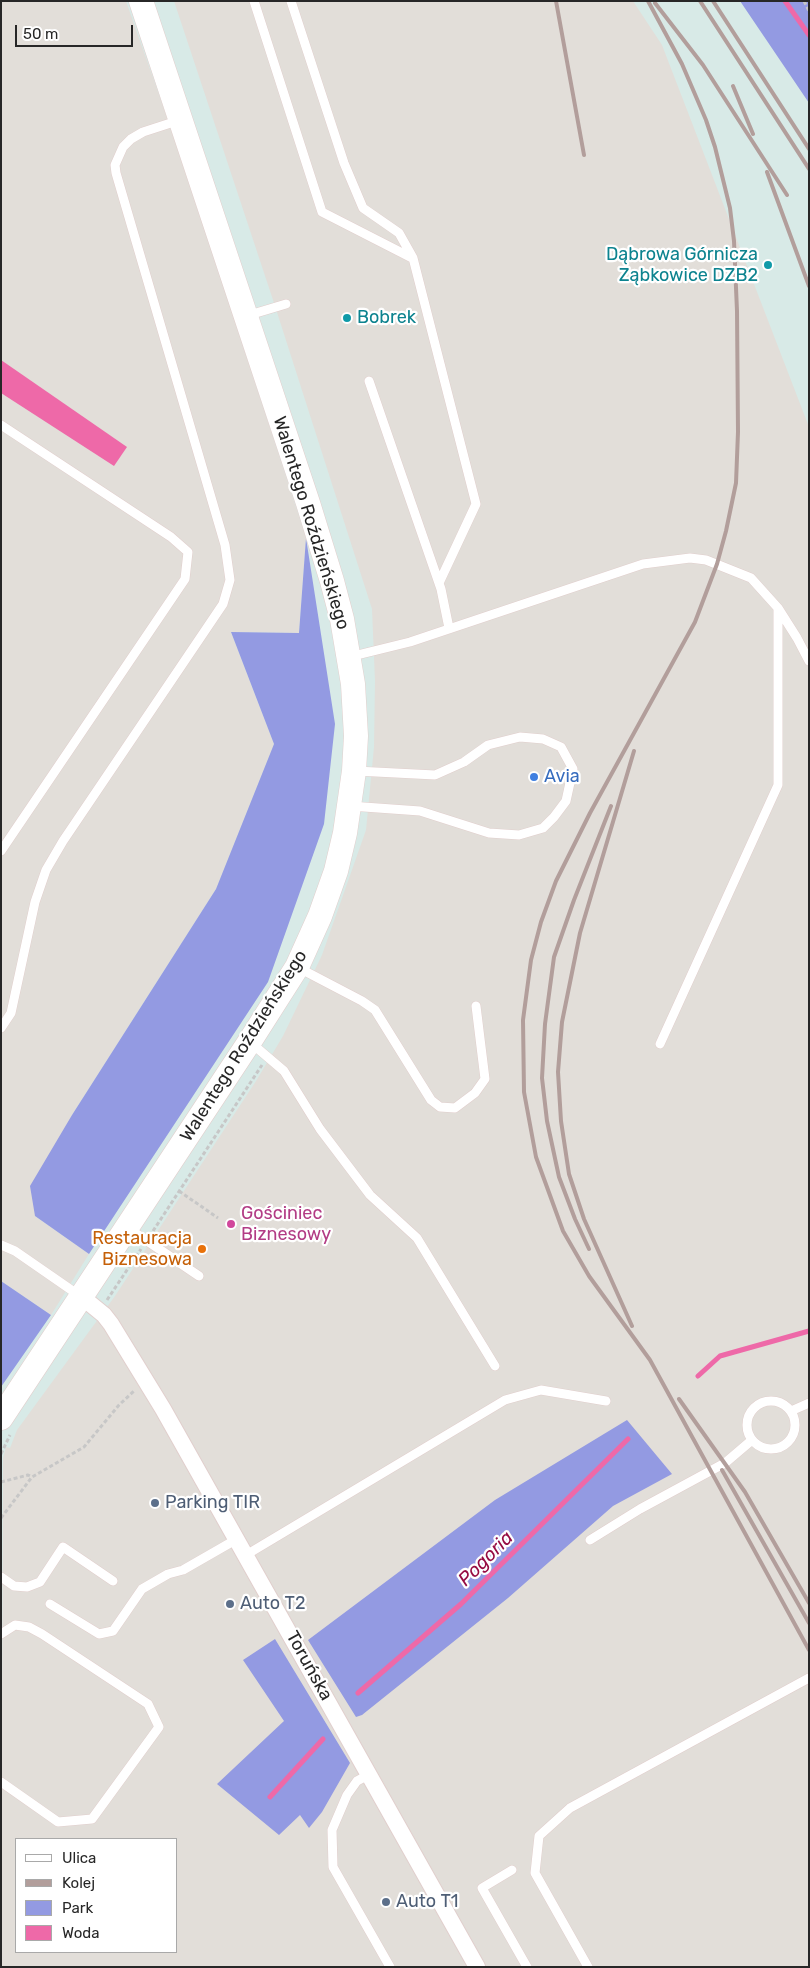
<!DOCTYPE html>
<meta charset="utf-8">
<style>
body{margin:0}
#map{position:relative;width:810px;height:1968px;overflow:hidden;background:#d8eae7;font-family:Rubik,sans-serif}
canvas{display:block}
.frame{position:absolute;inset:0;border:2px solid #272727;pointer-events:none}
.legend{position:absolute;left:15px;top:1838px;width:162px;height:115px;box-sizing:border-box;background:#fff;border:1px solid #a9a9a9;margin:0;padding:6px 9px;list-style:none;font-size:15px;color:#272727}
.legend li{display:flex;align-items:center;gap:10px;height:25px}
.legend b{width:25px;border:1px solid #a9a9a9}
.scale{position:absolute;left:15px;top:25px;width:118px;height:22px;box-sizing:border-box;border:2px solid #272727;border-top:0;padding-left:6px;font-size:15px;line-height:18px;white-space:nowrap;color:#272727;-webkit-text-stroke:4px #fff;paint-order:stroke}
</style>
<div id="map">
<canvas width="810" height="1968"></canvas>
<div class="frame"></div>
<ul class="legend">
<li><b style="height:6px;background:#fff"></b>Ulica</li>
<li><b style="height:6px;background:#b29e9b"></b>Kolej</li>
<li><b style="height:14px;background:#939ae2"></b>Park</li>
<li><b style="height:14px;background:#ee69a8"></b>Woda</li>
</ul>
<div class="scale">50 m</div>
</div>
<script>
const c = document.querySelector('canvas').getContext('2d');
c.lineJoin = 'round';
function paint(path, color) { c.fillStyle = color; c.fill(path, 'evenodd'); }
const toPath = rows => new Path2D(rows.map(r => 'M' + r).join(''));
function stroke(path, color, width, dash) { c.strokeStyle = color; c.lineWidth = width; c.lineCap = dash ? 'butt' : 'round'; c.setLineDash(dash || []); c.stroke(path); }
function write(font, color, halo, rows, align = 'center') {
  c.font = font + ' Rubik,sans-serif'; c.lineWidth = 4.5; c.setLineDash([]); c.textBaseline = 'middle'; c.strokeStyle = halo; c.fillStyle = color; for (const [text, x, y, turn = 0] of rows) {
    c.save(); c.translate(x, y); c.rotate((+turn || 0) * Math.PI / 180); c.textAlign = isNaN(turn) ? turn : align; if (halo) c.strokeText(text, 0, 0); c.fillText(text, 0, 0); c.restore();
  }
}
paint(toPath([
 [1,1,126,1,184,166,306,538,299,633,231,632,274,744,216,889,72,1115,35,1216,89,1254,51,1315,1,1281],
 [174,1,633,1,662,45,809,427,809,1967,1,1967,3,1458,6,1447,10,1448,17,1430,115,1296,256,1081,283,1036,322,955,366,830,374,747,375,681,372,609,275,306],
 [16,1839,176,1839,176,1952,16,1952]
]), '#e2ded9');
paint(toPath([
 [740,1,809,1,809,103],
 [306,538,335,724,324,824,268,982,89,1254,35,1216,30,1186,72,1115,216,889,274,744,231,632,299,633],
 [1,1281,51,1315,1,1387],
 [627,1420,672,1474,613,1506,508,1598,362,1715,356,1717,308,1640,495,1500],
 [275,1639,350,1763,322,1812,309,1828,300,1815,279,1835,217,1784,284,1721,243,1660]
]), '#939ae2');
paint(toPath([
 [1,360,127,447,114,466,1,393]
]), '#ee69a8');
stroke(toPath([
 [785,1,809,35],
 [698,1376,720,1356,809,1331],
 [358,1693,461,1604,628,1439],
 [270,1797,323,1739]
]), '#ee69a8', 5);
const lane = toPath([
 [254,1,322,212,412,258],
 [291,1,344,163,363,208,399,233,413,258,476,504,439,583],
 [246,316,286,304],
 [369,381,441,589,449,628],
 [1,425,171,537,188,552,185,579,1,851],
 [349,657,410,642,643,564,690,558,706,560,751,578,778,608,797,638,809,661],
 [350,806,420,811,489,833,519,835,543,828,554,817,566,801,573,769,561,747,543,739,520,737,488,745,464,762,435,775,356,771],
 [297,967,362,1001,375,1010,431,1100,440,1107,455,1108,475,1093,485,1079,476,1006],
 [1,1028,11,1013,35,902,46,870,63,841,223,604,230,580,225,545,116,173,115,165,123,147,131,139,143,132,180,120],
 [250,1042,284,1071,320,1129,370,1195,417,1238,495,1366],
 [660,1044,778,785,778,608],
 [128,1228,199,1276],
 [1,1245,15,1251,80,1296],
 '747 1425a24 24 0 1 1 48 0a24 24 0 1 1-48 0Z',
 [791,1411,809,1403],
 [590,1540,640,1509,725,1463,752,1440],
 [246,1555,505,1400,541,1390,606,1401],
 [1,1577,14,1586,27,1587,40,1582,63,1547,113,1581],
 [50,1604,99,1634,113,1631,142,1589,168,1574,183,1570,237,1539],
 [1,1634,15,1625,29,1627,42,1634,148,1704,159,1727,92,1819,58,1822,1,1782],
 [370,1774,357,1781,347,1795,332,1830,333,1867,390,1967],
 [512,1870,482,1888,527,1967],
 [588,1967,535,1873,539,1836,570,1808,809,1678]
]);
const street = toPath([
 [82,1297,104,1315,111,1324,163,1409,477,1967]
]);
const secondary = toPath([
 [1,1418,250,1041,297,967,320,916,336,871,345,833,354,771,356,736,353,684,342,619,332,581,308,503,141,1]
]);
stroke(lane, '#e1cfcd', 10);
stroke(street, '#e1cfcd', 18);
stroke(secondary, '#e1cfcd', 25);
stroke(toPath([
 [804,1,809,11],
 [179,1191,218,1218],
 [153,1231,262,1065],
 [107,1300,141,1249],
 [1,1454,10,1435],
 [1,1482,28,1475,32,1477],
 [1,1518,32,1477,84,1447,119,1405,134,1391]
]), '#c7c7c7', 3, [4, 2.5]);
stroke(lane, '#fff', 9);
stroke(street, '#fff', 16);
stroke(secondary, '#fff', 24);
stroke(toPath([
 [556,1,584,155],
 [648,1,682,64,706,120,715,147,730,208,734,241,737,311,738,432,736,483,726,531,717,564,695,622,590,813,556,881,541,922,531,960,523,1020,524,1092,536,1157,563,1231,589,1276,650,1360,809,1650],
 [700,1,809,169],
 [713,1,809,149],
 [655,3,703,65,787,195],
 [733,86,753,134],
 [767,172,809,286],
 [589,1249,575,1219,559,1177,547,1121,542,1078,545,1024,554,957,574,900,611,806],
 [632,1326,584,1219,569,1174,561,1121,558,1072,562,1022,580,933,634,751],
 [679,1399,745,1492,809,1603],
 [722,1470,809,1623]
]), '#b29e9b', 4);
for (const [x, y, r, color] of [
 [768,265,5,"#0f9aa8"],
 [347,318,5,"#0f9aa8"],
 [534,777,5,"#3f7fe0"],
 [231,1224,5,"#d1479c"],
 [202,1249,5,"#e8710a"],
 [155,1503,5,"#5c6f8a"],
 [230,1604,5,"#5c6f8a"],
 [386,1902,5,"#5c6f8a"]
]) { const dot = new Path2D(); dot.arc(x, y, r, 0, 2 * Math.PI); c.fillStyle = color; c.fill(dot); stroke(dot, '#fff', 2); }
write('18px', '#0d838f', '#fff', [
 ["Dąbrowa Górnicza",758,255],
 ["Ząbkowice DZB2",758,276],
 ["Bobrek",357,318,"left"]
], 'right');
write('18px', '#272727', '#fff', [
 ["Walentego Roździeńskiego",311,523,73],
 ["Walentego Roździeńskiego",244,1046,-58],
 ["Toruńska",309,1666,61]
]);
write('18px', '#366cbe', '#fff', [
 ["Avia",544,777]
], 'left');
write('18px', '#b23c85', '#fff', [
 ["Gościniec",241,1214],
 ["Biznesowy",241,1235]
], 'left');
write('18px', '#c56008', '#fff', [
 ["Restauracja",192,1239],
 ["Biznesowa",192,1260]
], 'right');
write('18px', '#4e5e75', '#fff', [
 ["Parking TIR",165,1503],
 ["Auto T2",240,1604],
 ["Auto T1",396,1902]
], 'left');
write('italic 19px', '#960c43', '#fff', [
 ["Pogoria",486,1559,-45]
]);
</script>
